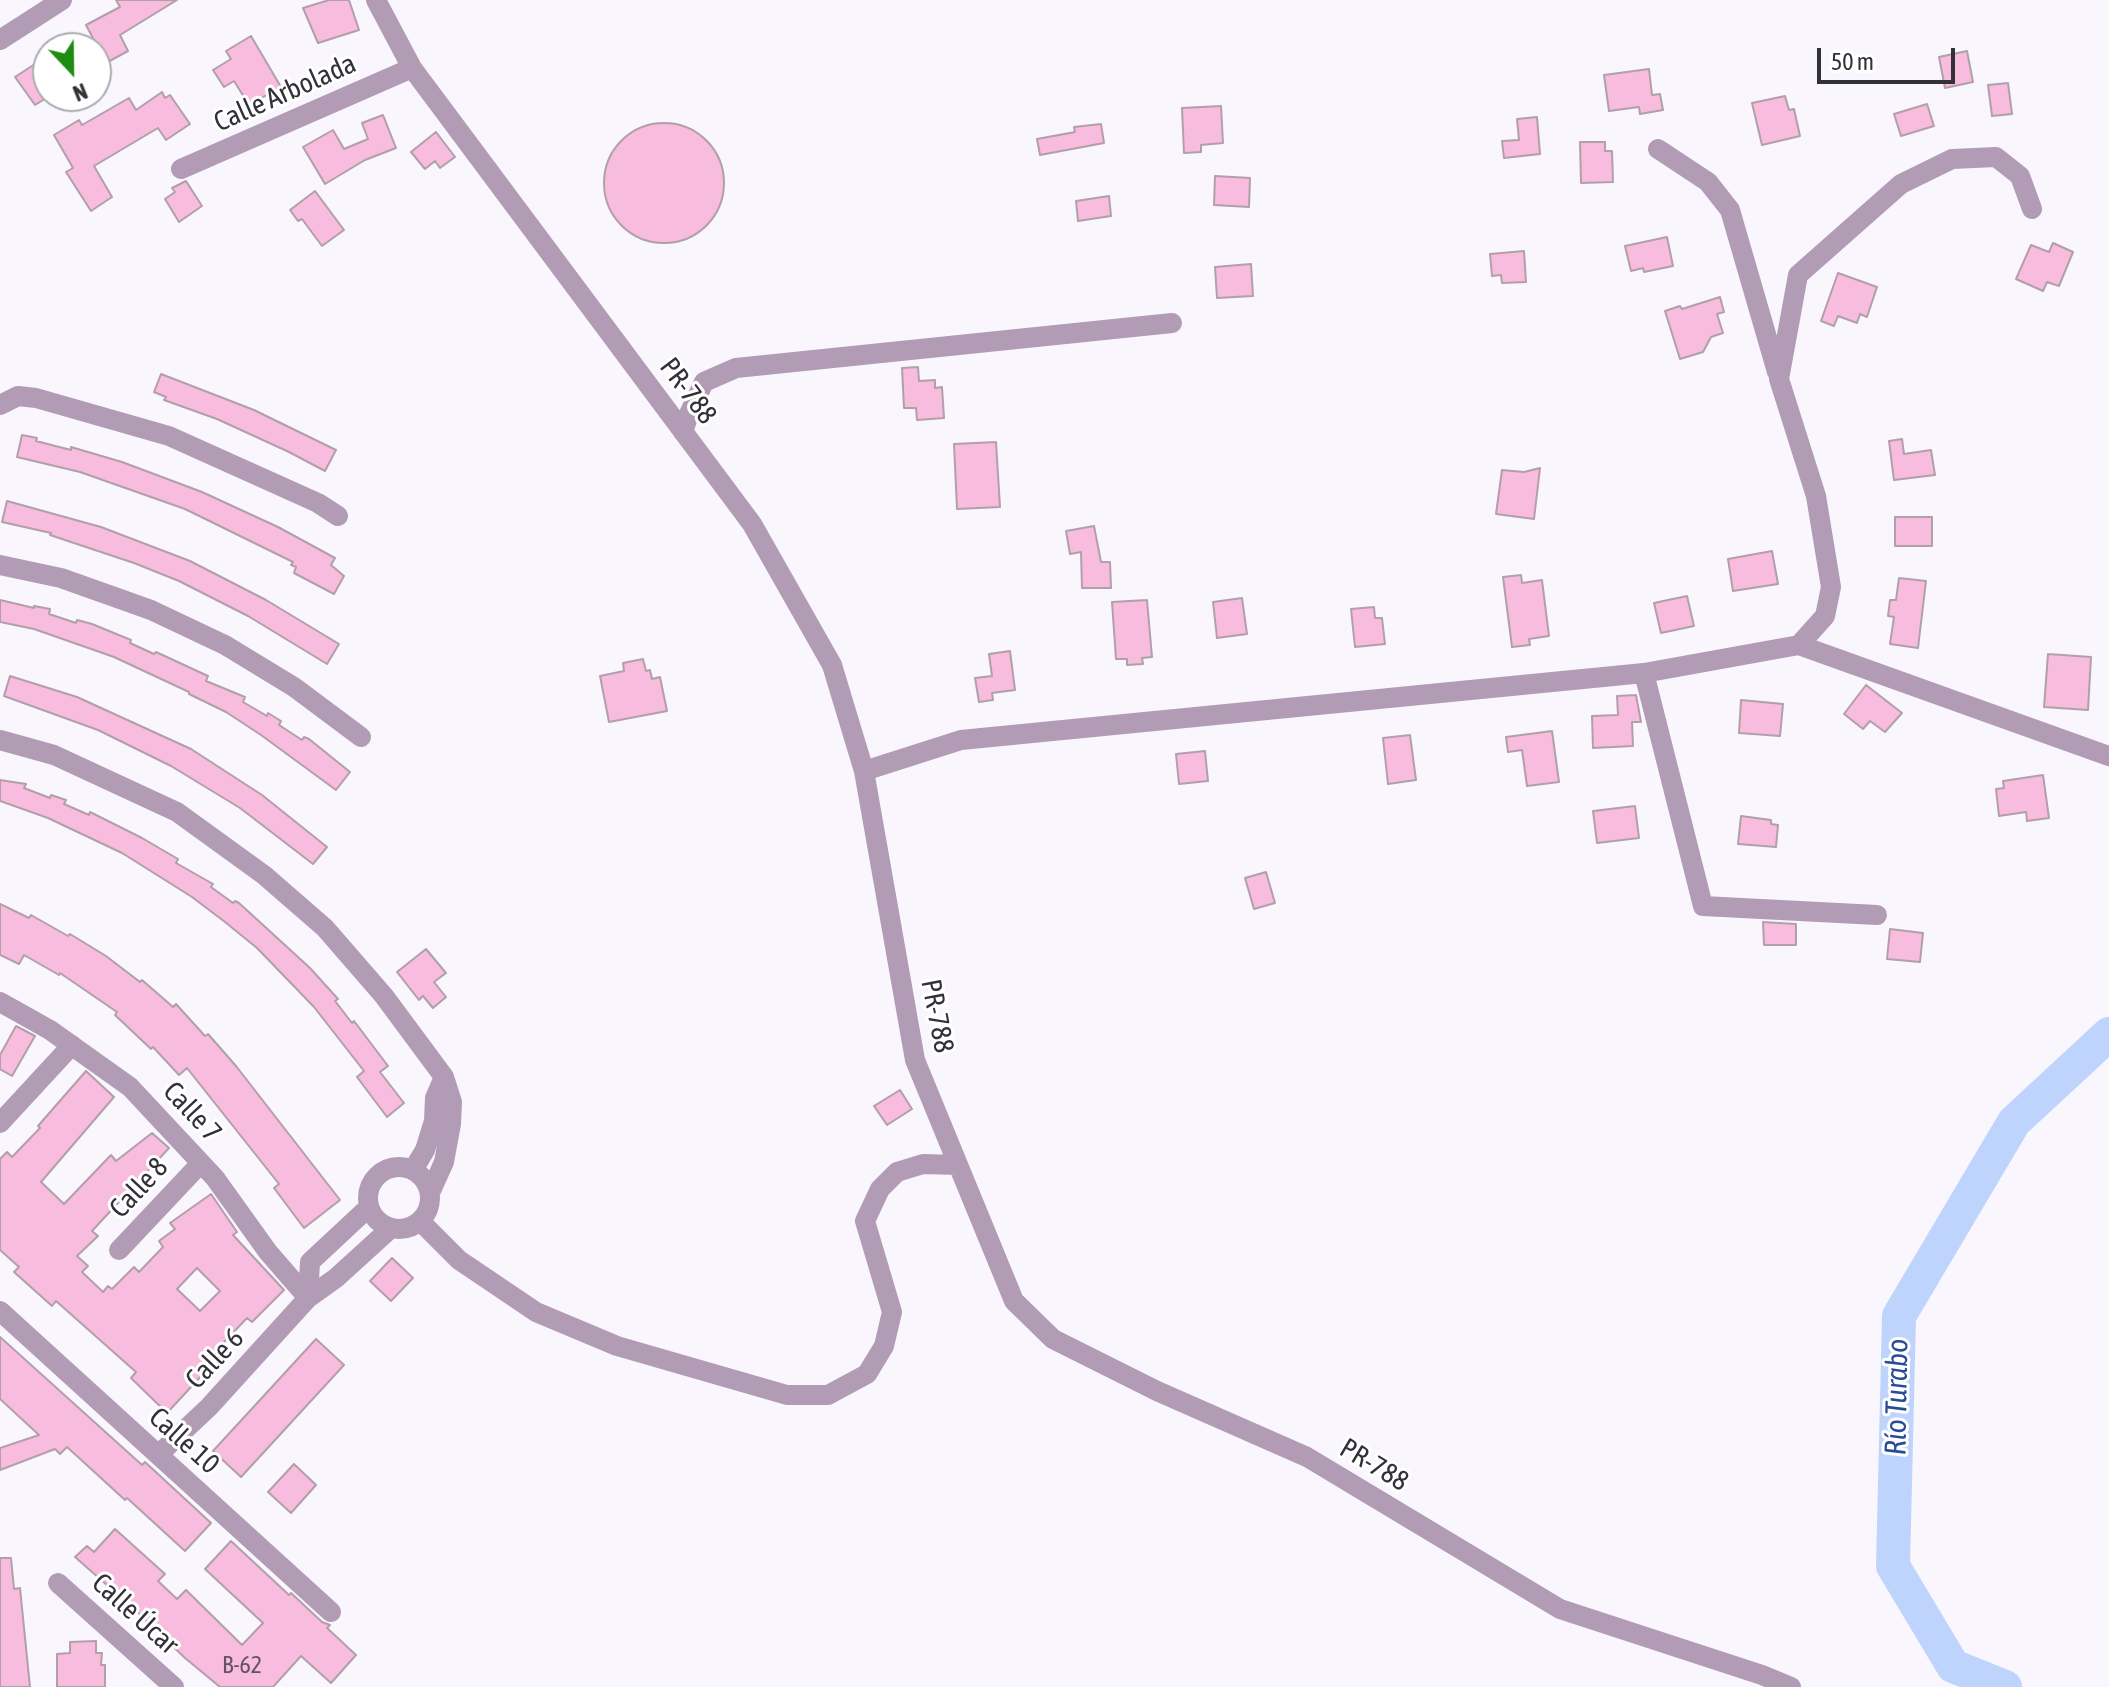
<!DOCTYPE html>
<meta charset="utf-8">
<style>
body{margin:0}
#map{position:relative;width:2109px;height:1687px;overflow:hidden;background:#f9f6fe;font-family:"Asap Condensed",sans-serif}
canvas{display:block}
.north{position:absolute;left:32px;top:32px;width:80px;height:80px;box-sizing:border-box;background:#fff;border:2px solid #adadaf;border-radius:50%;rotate:158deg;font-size:22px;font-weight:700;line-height:32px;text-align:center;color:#333138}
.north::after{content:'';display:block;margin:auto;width:28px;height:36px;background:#1d8c10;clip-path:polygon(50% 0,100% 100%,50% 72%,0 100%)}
.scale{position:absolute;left:1817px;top:48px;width:138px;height:36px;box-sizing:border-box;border:4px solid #333138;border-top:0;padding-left:10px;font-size:24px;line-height:28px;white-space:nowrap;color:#333138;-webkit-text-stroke:6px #fff;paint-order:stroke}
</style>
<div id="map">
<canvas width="2109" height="1687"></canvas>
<div class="north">N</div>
<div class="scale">50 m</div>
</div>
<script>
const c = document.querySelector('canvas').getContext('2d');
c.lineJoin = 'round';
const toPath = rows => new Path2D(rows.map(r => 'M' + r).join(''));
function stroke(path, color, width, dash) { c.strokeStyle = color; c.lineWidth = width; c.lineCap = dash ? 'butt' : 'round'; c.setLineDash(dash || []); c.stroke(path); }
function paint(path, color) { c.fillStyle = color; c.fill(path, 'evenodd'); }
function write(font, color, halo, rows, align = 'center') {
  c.font = font + ' "Asap Condensed",sans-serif'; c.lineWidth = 6; c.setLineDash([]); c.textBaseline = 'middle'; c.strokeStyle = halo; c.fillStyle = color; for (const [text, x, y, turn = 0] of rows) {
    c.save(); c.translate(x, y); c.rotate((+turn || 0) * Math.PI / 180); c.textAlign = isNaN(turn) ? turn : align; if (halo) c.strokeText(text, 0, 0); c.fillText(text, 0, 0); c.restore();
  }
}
stroke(toPath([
 [2005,1687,1953,1666,1893,1566,1899,1316,2014,1122,2109,1034]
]), '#bfd4fc', 34);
const building = toPath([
 [116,0,177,0,120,35,128,51,106,63,86,25,120,7,116,0],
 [329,0,349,0,359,30,318,43,303,8,329,0],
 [251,36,281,87,249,105,234,81,224,87,213,70,231,59,226,51,251,36],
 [1967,51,1973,82,1945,88,1939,57,1967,51],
 [35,64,48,83,48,97,35,105,15,77,35,64],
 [1649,69,1652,95,1660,94,1663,110,1640,114,1639,107,1609,111,1604,75,1649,69],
 [2008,83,2012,114,1992,116,1988,85,2008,83],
 [162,92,165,98,170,95,190,124,166,140,158,128,94,166,112,197,91,211,66,172,73,168,54,135,79,120,82,125,129,98,136,110,162,92],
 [1785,96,1789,110,1794,109,1800,136,1762,145,1752,103,1785,96],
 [1927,104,1934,126,1901,136,1894,114,1927,104],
 [1221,106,1223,143,1201,145,1201,152,1184,153,1182,108,1221,106],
 [383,115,396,148,365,160,325,184,303,147,333,130,344,149,368,139,362,123,383,115],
 [1537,117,1540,154,1504,158,1502,141,1519,140,1517,119,1537,117],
 '604 183a60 60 0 1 1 120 0a60 60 0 1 1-120 0Z',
 [1101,124,1104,143,1040,155,1037,139,1075,132,1074,127,1101,124],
 [436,132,455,157,440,168,435,161,425,169,411,152,436,132],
 [1580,142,1605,142,1605,151,1612,151,1613,182,1581,183,1580,142],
 [1215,176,1250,178,1249,207,1214,205,1215,176],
 [186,181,202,206,179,222,165,199,175,192,172,188,186,181],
 [315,191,344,230,322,246,302,219,298,221,290,210,315,191],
 [1109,196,1111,216,1078,221,1076,201,1109,196],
 [1667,237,1673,266,1644,272,1643,268,1631,271,1625,246,1667,237],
 [2053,243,2073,252,2059,286,2047,282,2043,291,2016,279,2031,245,2049,252,2053,243],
 [1524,251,1526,282,1502,283,1501,275,1492,276,1490,254,1524,251],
 [1251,264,1253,296,1217,298,1215,267,1251,264],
 [1838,273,1877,287,1867,317,1860,314,1857,323,1838,316,1834,326,1821,321,1838,273],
 [1720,297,1724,312,1717,314,1723,333,1711,337,1703,352,1680,359,1665,311,1680,306,1682,309,1720,297],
 [918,367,919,381,935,380,935,388,942,387,944,418,917,420,916,408,904,408,902,368,918,367],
 [161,374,254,410,336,450,325,471,289,452,217,419,164,400,166,397,154,392,161,374],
 [22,435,37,438,36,441,71,450,71,447,122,462,202,492,278,527,335,558,331,565,344,576,334,594,294,573,296,567,291,565,293,562,185,509,80,472,17,457,22,435],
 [1902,439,1904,454,1931,450,1935,475,1894,480,1889,441,1902,439],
 [996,442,1000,507,957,509,954,444,996,442],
 [1540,468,1534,519,1496,514,1502,470,1524,472,1540,468],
 [7,501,101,527,190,561,266,600,339,644,327,664,248,616,179,581,134,563,50,535,51,533,2,522,7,501],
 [1895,517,1932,517,1932,546,1895,546,1895,517],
 [1094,526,1101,562,1110,562,1111,588,1082,588,1081,552,1070,554,1066,531,1094,526],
 [1772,551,1778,584,1733,591,1728,559,1772,551],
 [1521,575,1522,583,1542,580,1549,636,1529,639,1530,645,1512,647,1503,577,1521,575],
 [1899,578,1926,581,1918,648,1890,644,1894,617,1888,616,1890,600,1896,600,1899,578],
 [1687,596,1694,626,1661,633,1654,603,1687,596],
 [1242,598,1247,634,1217,638,1213,602,1242,598],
 [0,600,34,608,34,606,50,609,49,614,76,623,77,620,92,624,131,640,130,643,154,654,156,652,208,676,206,681,245,697,243,702,267,716,268,713,281,721,279,725,302,740,304,737,309,739,350,772,336,790,261,735,226,712,189,694,189,692,114,657,34,629,0,622,0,600],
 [1147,600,1152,657,1142,658,1143,664,1127,665,1127,659,1116,659,1112,602,1147,600],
 [1374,607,1375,618,1382,618,1385,644,1355,647,1351,609,1374,607],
 [1010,651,1015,690,992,693,993,700,979,702,975,678,992,676,989,654,1010,651],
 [2048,654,2091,657,2088,710,2044,707,2048,654],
 [643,659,646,671,650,670,652,679,660,677,667,711,609,722,600,676,624,671,623,663,643,659],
 [10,676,77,697,191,749,262,795,327,847,313,864,240,808,171,766,98,730,4,696,10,676],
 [1866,685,1902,713,1885,732,1870,721,1863,729,1844,714,1866,685],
 [1636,695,1641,722,1632,722,1633,746,1593,748,1592,716,1618,715,1617,696,1636,695],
 [1741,700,1783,704,1780,736,1739,733,1741,700],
 [1552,731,1559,782,1527,786,1522,750,1508,752,1506,737,1552,731],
 [1410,735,1416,780,1388,784,1383,738,1410,735],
 [1205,751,1208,781,1179,784,1176,754,1205,751],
 [2043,775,2049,818,2027,821,2026,812,1999,816,1996,789,2004,788,2003,781,2043,775],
 [0,780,26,784,24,788,50,798,51,795,66,800,64,804,89,815,90,812,142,838,178,859,176,863,213,884,211,887,233,903,235,901,239,903,310,968,338,999,335,1001,352,1023,354,1021,388,1066,380,1072,404,1103,387,1117,357,1077,364,1071,314,1007,257,948,225,922,192,897,122,853,48,818,0,801,0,780],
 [1635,806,1639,838,1597,843,1593,811,1635,806],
 [1741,816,1771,820,1771,824,1778,825,1776,847,1738,844,1741,816],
 [1266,872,1275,903,1254,909,1245,878,1266,872],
 [0,904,29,918,31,915,68,936,70,934,106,956,140,982,142,980,173,1007,176,1004,205,1036,208,1034,236,1066,340,1200,304,1228,274,1188,279,1184,187,1068,179,1075,153,1047,151,1049,115,1015,117,1012,60,973,59,975,24,955,19,964,0,955,0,904],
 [1763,922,1796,924,1796,945,1764,945,1763,922],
 [1890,929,1923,933,1920,962,1887,959,1890,929],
 [426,949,446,973,434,982,446,997,433,1008,423,996,419,1000,397,972,426,949],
 [16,1026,35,1036,12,1076,0,1069,0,1055,16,1026],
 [86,1071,114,1097,41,1182,64,1204,111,1155,116,1161,152,1133,169,1148,92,1231,98,1236,77,1256,88,1266,82,1272,103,1292,108,1286,112,1289,134,1267,139,1272,163,1247,159,1241,175,1229,170,1223,211,1194,237,1232,233,1235,284,1290,252,1322,247,1318,228,1338,199,1369,203,1374,167,1413,131,1378,136,1372,56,1301,52,1306,14,1272,19,1267,0,1250,0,1159,7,1152,12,1157,40,1128,38,1126,86,1071],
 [197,1268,220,1291,200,1311,177,1289,197,1268],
 [900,1090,912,1109,887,1125,874,1106,900,1090],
 [392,1258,413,1278,391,1301,370,1281,392,1258],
 [0,1337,142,1465,145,1462,211,1523,185,1551,127,1498,125,1500,67,1447,60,1454,55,1449,0,1470,0,1448,39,1435,0,1399,0,1337],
 [316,1339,344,1365,241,1477,213,1451,316,1339],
 [294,1464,316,1485,291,1513,268,1492,294,1464],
 [115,1529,165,1574,158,1581,177,1599,186,1590,242,1645,263,1623,205,1569,231,1541,289,1595,291,1593,322,1622,330,1625,327,1628,356,1655,331,1683,301,1656,273,1687,220,1687,185,1658,133,1608,75,1557,87,1546,94,1552,115,1529],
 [0,1558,11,1558,14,1589,20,1588,30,1687,0,1687,0,1558],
 [96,1641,96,1653,102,1653,101,1665,105,1665,105,1687,57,1687,57,1654,70,1653,70,1642,96,1641]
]);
paint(building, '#f7bcde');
stroke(building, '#b29fa9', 2);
stroke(toPath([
 [376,0,412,68,752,524,832,665,864,771,915,1060,1014,1301,1053,1339,1157,1391,1307,1457,1560,1609,1762,1675,1791,1687],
 [0,40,62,0],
 [1658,149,1708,182,1730,210,1777,372],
 [181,169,412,68],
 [0,405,18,396,36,398,169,436,318,503,338,516],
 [683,432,689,414,704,382,736,368,1172,323],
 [0,565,61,578,151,610,225,645,294,687,361,737],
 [1799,645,2109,756],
 [1644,673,1703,906,1877,915],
 [0,740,54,755,177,812,264,875,325,928,384,996,444,1077],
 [864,771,961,740,1644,673,1799,645,1825,616,1831,587,1816,496,1779,379,1798,275,1901,184,1952,159,1996,157,2020,176,2032,209],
 [0,1002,50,1030,130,1087,215,1178,268,1252,308,1298,209,1407,158,1455],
 [0,1123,72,1045],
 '368 1198a31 31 0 1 1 62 0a31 31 0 1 1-62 0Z',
 [413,1170,425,1150,434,1121,435,1098,444,1077,452,1102,451,1124,444,1162,430,1193],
 [369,1207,310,1262,308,1298,336,1278,391,1228],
 [420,1221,459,1260,536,1312,617,1346,787,1395,828,1395,867,1374,884,1346,892,1312,865,1221,880,1189,897,1172,923,1164,958,1165],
 [119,1250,201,1163],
 [0,1311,331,1612],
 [58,1583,174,1687]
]), '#b29bb5', 20);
write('24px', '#645462', null, [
 ["B-62",242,1665]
]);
write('28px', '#333138', '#fff', [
 ["Calle Arbolada",285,93,-24],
 ["PR-788",688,391,53],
 ["PR-788",937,1016,79],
 ["Calle 7",192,1112,47],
 ["Calle 8",139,1188,-47],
 ["Calle 6",215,1359,-47],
 ["Calle 10",184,1441,42],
 ["PR-788",1374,1465,31],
 ["Calle Úcar",135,1614,42]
]);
write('italic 30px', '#284c97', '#fff', [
 ["Río Turabo",1897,1397,-89]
]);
</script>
